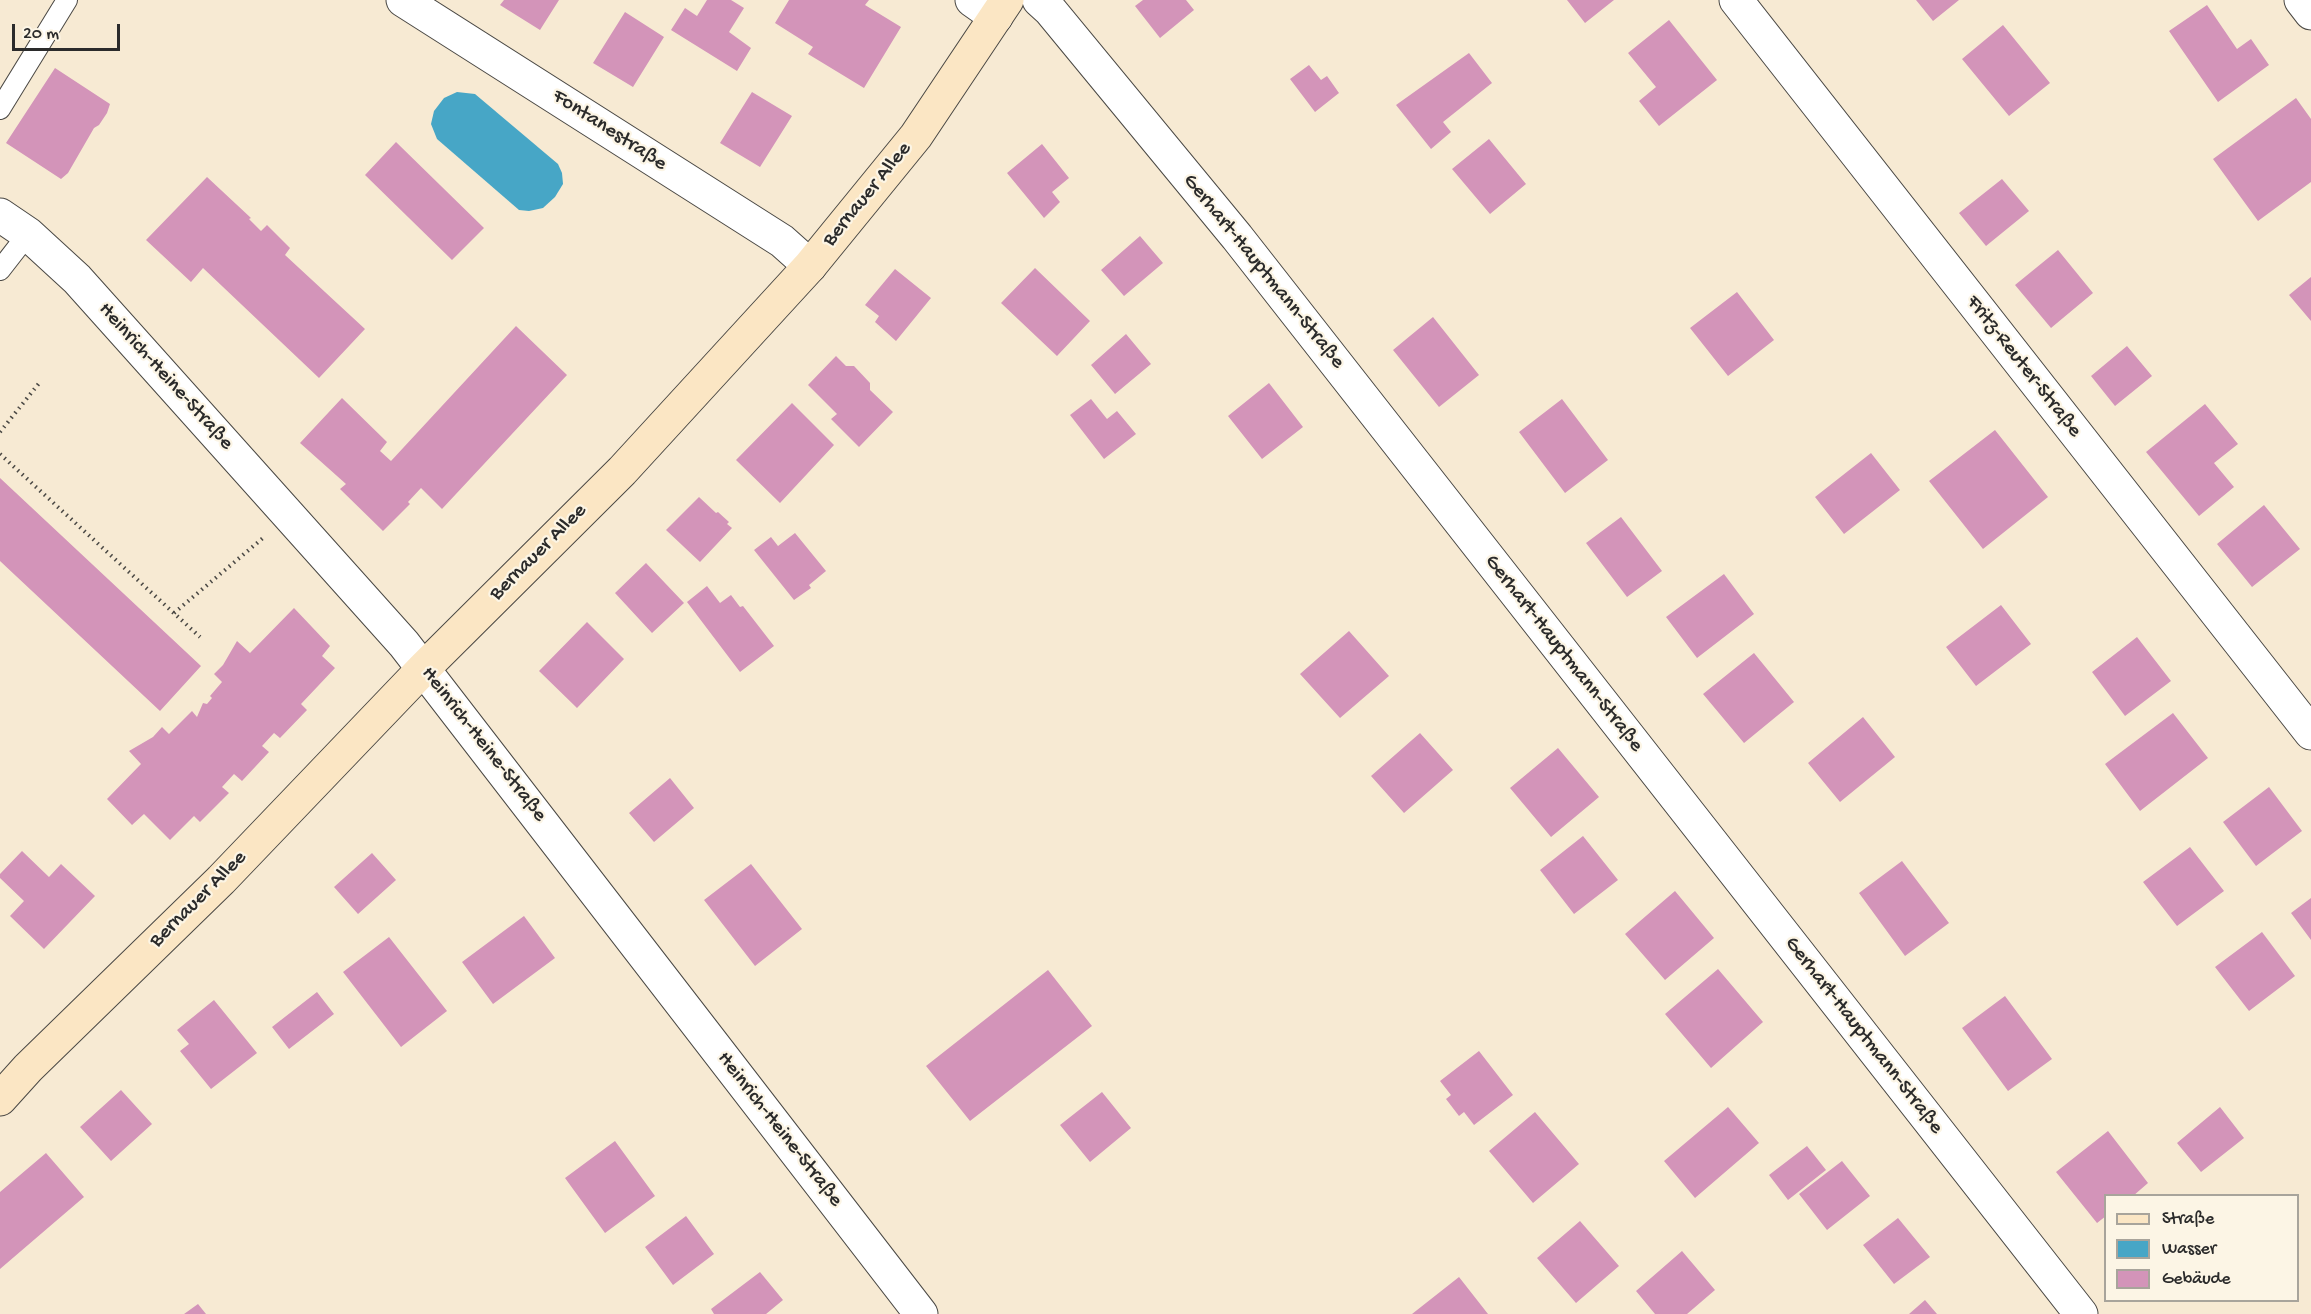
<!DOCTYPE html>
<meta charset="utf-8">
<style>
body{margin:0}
#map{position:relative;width:2311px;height:1314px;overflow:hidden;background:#f7ead3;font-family:"Gochi Hand",sans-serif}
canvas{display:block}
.legend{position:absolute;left:2104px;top:1194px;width:195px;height:108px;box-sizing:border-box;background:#fcf5e5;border:2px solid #a8a49b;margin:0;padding:8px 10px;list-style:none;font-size:18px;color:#2b2b2b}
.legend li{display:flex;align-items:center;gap:12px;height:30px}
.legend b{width:30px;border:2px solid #a8a49b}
.scale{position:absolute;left:12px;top:24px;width:108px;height:27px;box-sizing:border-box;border:3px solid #2b2b2b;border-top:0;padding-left:8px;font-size:18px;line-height:21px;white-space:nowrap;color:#2b2b2b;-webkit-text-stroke:4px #fcf5e5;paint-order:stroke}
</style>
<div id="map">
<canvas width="2311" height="1314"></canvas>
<ul class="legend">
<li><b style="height:8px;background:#fbe6c4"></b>Straße</li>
<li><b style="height:16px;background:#47a6c6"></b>Wasser</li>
<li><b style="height:16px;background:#d394b9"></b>Gebäude</li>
</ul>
<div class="scale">20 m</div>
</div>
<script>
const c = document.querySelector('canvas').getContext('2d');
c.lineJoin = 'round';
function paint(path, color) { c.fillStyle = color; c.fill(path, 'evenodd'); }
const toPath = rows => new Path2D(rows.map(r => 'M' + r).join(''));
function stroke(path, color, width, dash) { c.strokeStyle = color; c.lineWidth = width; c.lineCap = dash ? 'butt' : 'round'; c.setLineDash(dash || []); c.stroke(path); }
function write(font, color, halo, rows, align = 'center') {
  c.font = font + ' "Gochi Hand",sans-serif'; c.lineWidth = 4.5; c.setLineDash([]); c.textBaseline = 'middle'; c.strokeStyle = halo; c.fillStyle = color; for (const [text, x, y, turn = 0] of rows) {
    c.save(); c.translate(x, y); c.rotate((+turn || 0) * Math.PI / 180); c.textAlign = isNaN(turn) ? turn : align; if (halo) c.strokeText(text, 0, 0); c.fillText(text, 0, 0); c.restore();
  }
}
paint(toPath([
 [457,92,475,94,558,164,562,173,563,184,555,197,543,208,529,211,519,210,437,139,431,124,434,111,444,98]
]), '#47a6c6');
paint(toPath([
 [504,0,559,0,540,30,500,5],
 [707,0,731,0,744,8,729,32,751,48,737,71,671,30,685,8,697,16],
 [789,0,869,0,865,5,901,27,864,88,808,54,813,47,775,23],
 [1143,0,1186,0,1194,10,1160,38,1135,6],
 [1567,0,1614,0,1585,23],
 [1916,0,1959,0,1933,21],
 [2207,5,2237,49,2251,39,2269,65,2218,102,2169,31],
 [625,12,664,37,633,87,593,63],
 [1669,20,1717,80,1659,126,1639,101,1656,87,1628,53],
 [2003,25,2050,83,2009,116,1962,59],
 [1469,53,1492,83,1443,122,1451,132,1431,149,1396,105],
 [1309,65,1321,80,1327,76,1339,93,1315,112,1290,79],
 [55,68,110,104,107,113,99,125,94,128,68,173,61,179,6,143],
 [752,92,792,116,760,167,720,143],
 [2296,98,2311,119,2311,182,2258,221,2213,159],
 [1489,139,1526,184,1490,214,1452,169],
 [396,142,484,228,452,260,365,175],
 [1042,144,1069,178,1052,192,1060,202,1044,218,1007,173],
 [207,177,251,218,249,219,261,231,267,225,290,248,285,255,365,329,319,378,203,268,191,282,146,240],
 [2002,179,2029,211,1986,246,1959,213],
 [1140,236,1163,263,1124,296,1101,270],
 [2058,250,2093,293,2051,328,2015,285],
 [1035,268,1090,321,1057,356,1001,303],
 [895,269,931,298,896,341,875,322,879,316,865,305],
 [2311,277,2311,321,2289,295],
 [1737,292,1774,340,1728,376,1690,328],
 [1433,317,1479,375,1439,407,1393,350],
 [516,326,567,375,442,509,421,488,408,502,410,504,383,531,340,489,346,484,300,443,342,398,387,442,380,451,391,461],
 [1126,334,1151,364,1115,394,1091,365],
 [2127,346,2152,376,2115,406,2091,376],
 [836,356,846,366,854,366,870,383,870,390,893,412,859,447,831,419,837,414,808,385],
 [1269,383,1303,427,1262,459,1228,416],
 [1091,399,1107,419,1117,411,1136,434,1104,459,1070,415],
 [1562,399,1608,460,1565,493,1519,432],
 [792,403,834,445,780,503,736,460],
 [2205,404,2238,444,2214,463,2234,487,2199,516,2146,452],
 [1995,430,2048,497,1983,549,1929,481],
 [1871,453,1900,490,1844,534,1815,497],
 [0,478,201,666,160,711,0,561],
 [699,497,716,513,718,512,729,522,727,524,732,528,700,562,666,530],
 [2264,505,2300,549,2252,587,2217,544],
 [1621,517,1662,571,1627,597,1586,543],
 [795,533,826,571,809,585,811,588,794,600,754,550,771,537,778,546],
 [646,563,684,603,652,633,615,593],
 [1724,574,1754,614,1697,658,1666,617],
 [707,586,720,603,731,595,740,607,743,606,774,646,740,672,687,602],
 [2001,605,2031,644,1976,686,1946,647],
 [294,608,330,646,322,656,335,668,301,704,307,710,280,738,274,733,262,746,269,752,242,781,234,774,222,787,229,793,200,822,194,816,170,840,144,814,132,825,107,799,141,764,129,751,153,737,162,727,169,734,192,711,197,717,203,703,207,704,212,698,210,696,222,682,214,674,223,665,237,641,250,653],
 [587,622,624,659,577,708,539,671],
 [1349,631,1389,676,1340,718,1300,674],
 [2137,637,2171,681,2125,716,2092,672],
 [1754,653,1794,702,1744,743,1703,694],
 [2173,713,2208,758,2140,811,2105,764],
 [1863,717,1895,757,1840,802,1808,763],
 [1420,733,1453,770,1404,813,1371,776],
 [1558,748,1599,797,1551,837,1510,788],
 [670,778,694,808,654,842,629,813],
 [2269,787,2302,831,2256,866,2223,822],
 [1583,836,1618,880,1574,914,1540,870],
 [2190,847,2224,891,2177,926,2143,882],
 [22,851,49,877,61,864,95,896,44,949,10,916,24,901,0,878,0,874],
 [372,853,396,880,358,914,334,887],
 [1902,861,1949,923,1905,956,1859,893],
 [751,864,802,929,755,966,704,900],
 [1675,891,1714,938,1665,980,1625,934],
 [2311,898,2311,940,2291,913],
 [524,916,555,958,493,1004,462,962],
 [2262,932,2295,976,2249,1011,2215,967],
 [389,937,447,1011,401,1047,343,972],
 [1718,969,1763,1022,1711,1068,1665,1014],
 [1048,970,1092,1026,970,1121,926,1066],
 [317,992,334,1014,289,1049,272,1027],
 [2005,996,2052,1059,2008,1091,1962,1028],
 [214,1000,257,1053,211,1089,180,1051,189,1044,177,1030],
 [1479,1051,1513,1095,1474,1125,1464,1112,1459,1116,1446,1099,1451,1095,1440,1081],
 [121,1090,152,1124,111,1161,80,1127],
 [1102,1092,1131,1128,1090,1162,1060,1125],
 [1728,1107,1759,1143,1695,1198,1664,1161],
 [2220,1107,2244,1138,2201,1172,2177,1143],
 [1535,1112,1579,1164,1533,1203,1489,1151],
 [2108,1131,2148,1183,2133,1196,2106,1196,2106,1216,2097,1223,2056,1172],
 [615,1141,655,1196,605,1233,565,1178],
 [1807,1146,1826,1170,1788,1200,1769,1175],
 [46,1153,84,1197,0,1269,0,1192],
 [1842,1161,1870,1196,1827,1230,1799,1194],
 [686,1216,714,1254,673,1285,645,1247],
 [1898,1218,1930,1257,1894,1284,1863,1245],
 [1580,1221,1619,1266,1576,1303,1537,1258],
 [1682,1251,1715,1290,1687,1314,1655,1314,1636,1291],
 [760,1272,783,1300,766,1314,714,1314,711,1309],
 [1459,1277,1488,1314,1412,1314],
 [1925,1300,1937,1314,1909,1314],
 [198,1304,206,1314,184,1314]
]), '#d394b9');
const service = toPath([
 [0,109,67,0],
 [0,270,28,234]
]);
const minor = toPath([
 [403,0,782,241,810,266],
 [972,0,996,17],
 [1039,0,1050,10,1237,237,2081,1314],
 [1736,0,2311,733],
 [2301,0,2311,13],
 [0,215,28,234,77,279,404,644,921,1314]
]);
const secondary = toPath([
 [0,1099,28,1068,221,880,424,668,622,471,810,266,916,136,1007,0]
]);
stroke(service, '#4a4844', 22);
stroke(minor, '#4a4844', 35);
stroke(secondary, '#4a4844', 35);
stroke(toPath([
 [0,432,40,382],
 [0,454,200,637],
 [174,613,263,538]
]), '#4a4844', 4, [1.5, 4.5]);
stroke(service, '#fff', 20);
stroke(minor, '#fff', 33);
stroke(secondary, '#fbe6c4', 33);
write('21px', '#2b2b2b', '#fcf5e5', [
 ["Fontanestraße",609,131,33],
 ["Bernauer Allee",868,195,-51],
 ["Gerhart-Hauptmann-Straße",1263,272,51],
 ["Fritz-Reuter-Straße",2023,367,52],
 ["Heinrich-Heine-Straße",165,377,48],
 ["Bernauer Allee",539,553,-45],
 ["Gerhart-Hauptmann-Straße",1563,654,52],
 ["Heinrich-Heine-Straße",483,745,52],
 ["Bernauer Allee",199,900,-45],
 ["Gerhart-Hauptmann-Straße",1863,1036,52],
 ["Heinrich-Heine-Straße",779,1130,52]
]);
</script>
